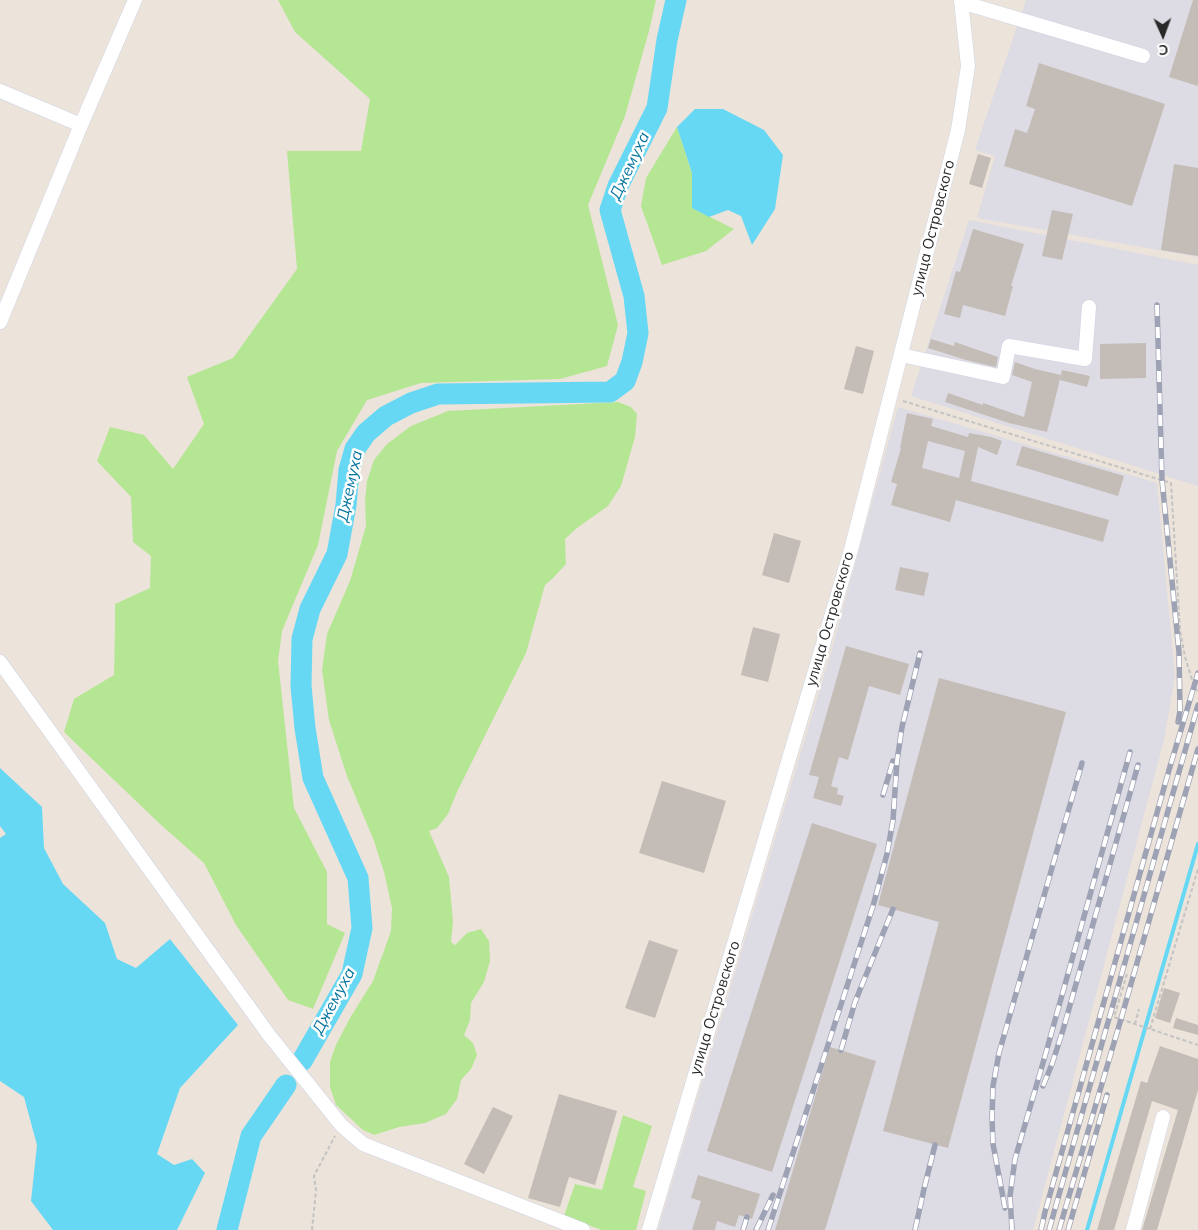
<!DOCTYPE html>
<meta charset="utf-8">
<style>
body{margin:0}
#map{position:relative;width:1198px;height:1230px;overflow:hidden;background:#ece3da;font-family:Mulish,sans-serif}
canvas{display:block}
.north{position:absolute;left:1138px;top:10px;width:50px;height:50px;-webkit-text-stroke:4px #fff;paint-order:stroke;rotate:178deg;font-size:14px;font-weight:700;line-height:20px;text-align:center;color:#292929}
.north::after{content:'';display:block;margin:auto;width:18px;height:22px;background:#292929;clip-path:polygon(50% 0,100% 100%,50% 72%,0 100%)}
</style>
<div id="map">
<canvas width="1198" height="1230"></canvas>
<div class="north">С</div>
</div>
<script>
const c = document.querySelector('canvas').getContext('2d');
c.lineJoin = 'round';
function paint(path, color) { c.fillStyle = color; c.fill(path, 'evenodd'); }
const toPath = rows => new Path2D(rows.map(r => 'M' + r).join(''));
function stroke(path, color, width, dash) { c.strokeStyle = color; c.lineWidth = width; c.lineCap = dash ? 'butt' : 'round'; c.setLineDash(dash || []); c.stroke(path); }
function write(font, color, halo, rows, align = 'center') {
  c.font = font + ' Mulish,sans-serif'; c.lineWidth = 5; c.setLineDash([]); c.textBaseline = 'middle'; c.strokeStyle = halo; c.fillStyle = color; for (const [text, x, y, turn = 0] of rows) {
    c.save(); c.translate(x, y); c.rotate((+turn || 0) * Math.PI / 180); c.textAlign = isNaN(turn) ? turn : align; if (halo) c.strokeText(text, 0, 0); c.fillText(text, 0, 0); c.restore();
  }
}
paint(toPath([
 [1026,0,1198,0,1198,257,977,218,995,156,975,150],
 [969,220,1198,265,1198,486,911,396],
 [898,407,1157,483,1175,677,1164,740,1033,1230,658,1230,834,642]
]), '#dddbe4');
paint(toPath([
 [278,0,656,0,649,31,625,116,588,205,618,325,607,366,560,379,421,383,367,400,337,451,318,545,282,631,278,661,294,808,327,872,327,924,345,933,313,1009,288,1000,236,925,204,863,160,824,64,732,74,699,114,675,115,628,115,604,150,588,151,556,133,542,131,497,97,461,110,427,144,435,173,469,204,424,187,377,233,358,297,269,287,151,361,151,370,99,295,32],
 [677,127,692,173,692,208,734,229,706,251,662,265,641,206,646,178],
 [618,402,631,407,637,414,635,437,621,486,608,506,577,528,565,539,566,564,553,578,545,585,526,653,457,792,448,814,437,828,429,831,449,877,453,922,451,942,455,945,467,933,481,929,489,941,490,961,484,982,471,1003,470,1020,464,1035,473,1043,477,1055,471,1069,461,1080,457,1099,446,1114,425,1123,399,1127,374,1135,363,1130,336,1105,330,1087,330,1062,336,1045,350,1018,373,981,391,931,392,908,384,872,374,841,347,776,329,720,322,670,327,634,350,581,366,526,365,501,367,481,374,460,387,444,411,426,448,411],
 [623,1115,652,1126,633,1187,646,1191,636,1230,602,1230,564,1216,575,1184,602,1190]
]), '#b5e693');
paint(toPath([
 [695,109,723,109,764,130,783,155,775,209,752,245,741,216,728,210,709,217,692,208,692,173,677,127],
 [0,768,42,807,44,848,63,884,105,923,117,959,136,968,170,939,238,1025,180,1088,157,1154,174,1165,192,1159,205,1173,177,1230,53,1230,31,1201,37,1145,24,1097,0,1081,0,838,6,834,0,826]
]), '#67d8f4');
stroke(toPath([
 [1087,1230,1198,844]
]), '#67d8f4', 4);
stroke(toPath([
 [302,1061,352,974,362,928,358,878,313,778,305,728,301,686,302,639,310,609,337,554,346,505,349,470,355,449,366,433,386,416,411,403,438,394,610,392,625,381,632,362,638,333,634,296,610,210,618,186,657,108,667,40,676,0],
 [227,1230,251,1136,286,1085]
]), '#67d8f4', 21);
paint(toPath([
 [1193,0,1198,0,1198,86,1169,77],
 [1039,63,1165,104,1132,206,1004,166,1015,129,1027,133,1035,109,1026,106],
 [978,154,991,158,982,188,969,184],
 [1174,164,1198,168,1198,256,1161,250],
 [1052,210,1073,214,1062,260,1042,256],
 [973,229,1024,244,1011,286,1013,286,1005,316,963,305,960,318,944,314,956,271,960,272],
 [931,339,954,346,955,342,998,357,996,367,966,360,928,348],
 [1146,343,1146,378,1100,379,1100,344],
 [856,346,874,351,863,394,844,389],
 [1015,362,1035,369,1061,375,1047,432,1009,423,945,402,948,393,983,405,983,403,1024,417,1032,382,1012,375],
 [1062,370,1090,376,1087,387,1060,380],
 [907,413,933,419,931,426,968,437,969,433,991,437,1002,441,997,455,978,447,971,481,1109,520,1103,542,956,500,950,522,891,505,897,484,891,482,901,448,900,448],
 [928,441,965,451,959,478,922,468],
 [1022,446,1124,476,1118,496,1016,465],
 [774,533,801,541,789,583,762,575],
 [900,567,929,573,924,596,895,590],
 [753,627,780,634,768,682,741,675],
 [846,646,909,664,900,695,869,686,848,760,839,757,831,786,838,788,837,794,844,796,841,806,813,798,819,777,809,775],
 [939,678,1066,712,948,1148,883,1131,939,922,878,905],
 [662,781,726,801,704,873,639,853],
 [812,823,877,844,772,1172,707,1151],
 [649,940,678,950,655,1018,625,1008],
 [1164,988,1180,993,1170,1023,1155,1018],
 [1176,1018,1198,1025,1198,1035,1173,1028],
 [1160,1046,1198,1059,1198,1090,1157,1230,1142,1230,1178,1110,1152,1101,1114,1230,1097,1230,1141,1081,1147,1083],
 [830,1047,876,1061,825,1230,775,1230],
 [559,1094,617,1111,595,1185,569,1177,560,1207,528,1198],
 [493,1107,513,1116,484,1174,464,1164],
 [698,1175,760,1194,752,1219,739,1215,735,1227,717,1221,715,1230,692,1230,701,1201,691,1198]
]), '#c4bdb7');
const minor = toPath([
 [961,2,1143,56],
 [0,91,81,125],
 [0,322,81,125,135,0],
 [901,355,1003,377,1009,346,1085,359,1089,307],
 [0,662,269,1035,341,1125,363,1144,583,1230],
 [649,1230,851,550,958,130,968,66,961,0],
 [1133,1230,1163,1117]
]);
stroke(minor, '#cfd4e3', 15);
stroke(toPath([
 [903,401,1171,483,1180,630,1185,657,1194,686,1198,692],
 [1127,974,1114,1017,1198,1045],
 [1135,1024,1139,1009],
 [1150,1029,1198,869],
 [312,1230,316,1190,314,1176,335,1136]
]), '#c3c3c3', 2, [4, 2.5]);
stroke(minor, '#fff', 14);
const rail = toPath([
 [1157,305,1162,480,1179,652,1180,711,1178,722],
 [883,795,893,761],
 [841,1050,855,1002,893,909],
 [1043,1086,1052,1064,1063,1030,1138,765],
 [1005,1208,993,1144,992,1118,993,1086,999,1053,1082,763],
 [743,1230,747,1217],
 [756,1230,773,1195],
 [768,1230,873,906,887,854,893,820,897,761,902,727,920,653],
 [915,1230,924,1189,935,1145],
 [1012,1230,1010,1196,1015,1159,1045,1056,1130,752],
 [1041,1230,1045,1212,1169,770,1198,673],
 [1049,1230,1198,705],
 [1059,1230,1121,1019,1198,749],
 [1068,1230,1107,1095]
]);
stroke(rail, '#9da2b4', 5.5);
stroke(rail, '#fff', 4, [11]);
write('15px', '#292929', '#fff', [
 ["улица Островского",933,228,-76],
 ["улица Островского",830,619,-74],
 ["улица Островского",715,1008,-73]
]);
write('italic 16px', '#07759f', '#fff', [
 ["Джемуха",630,166,-65],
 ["Джемуха",350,486,-78],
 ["Джемуха",334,1001,-62]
]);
</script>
